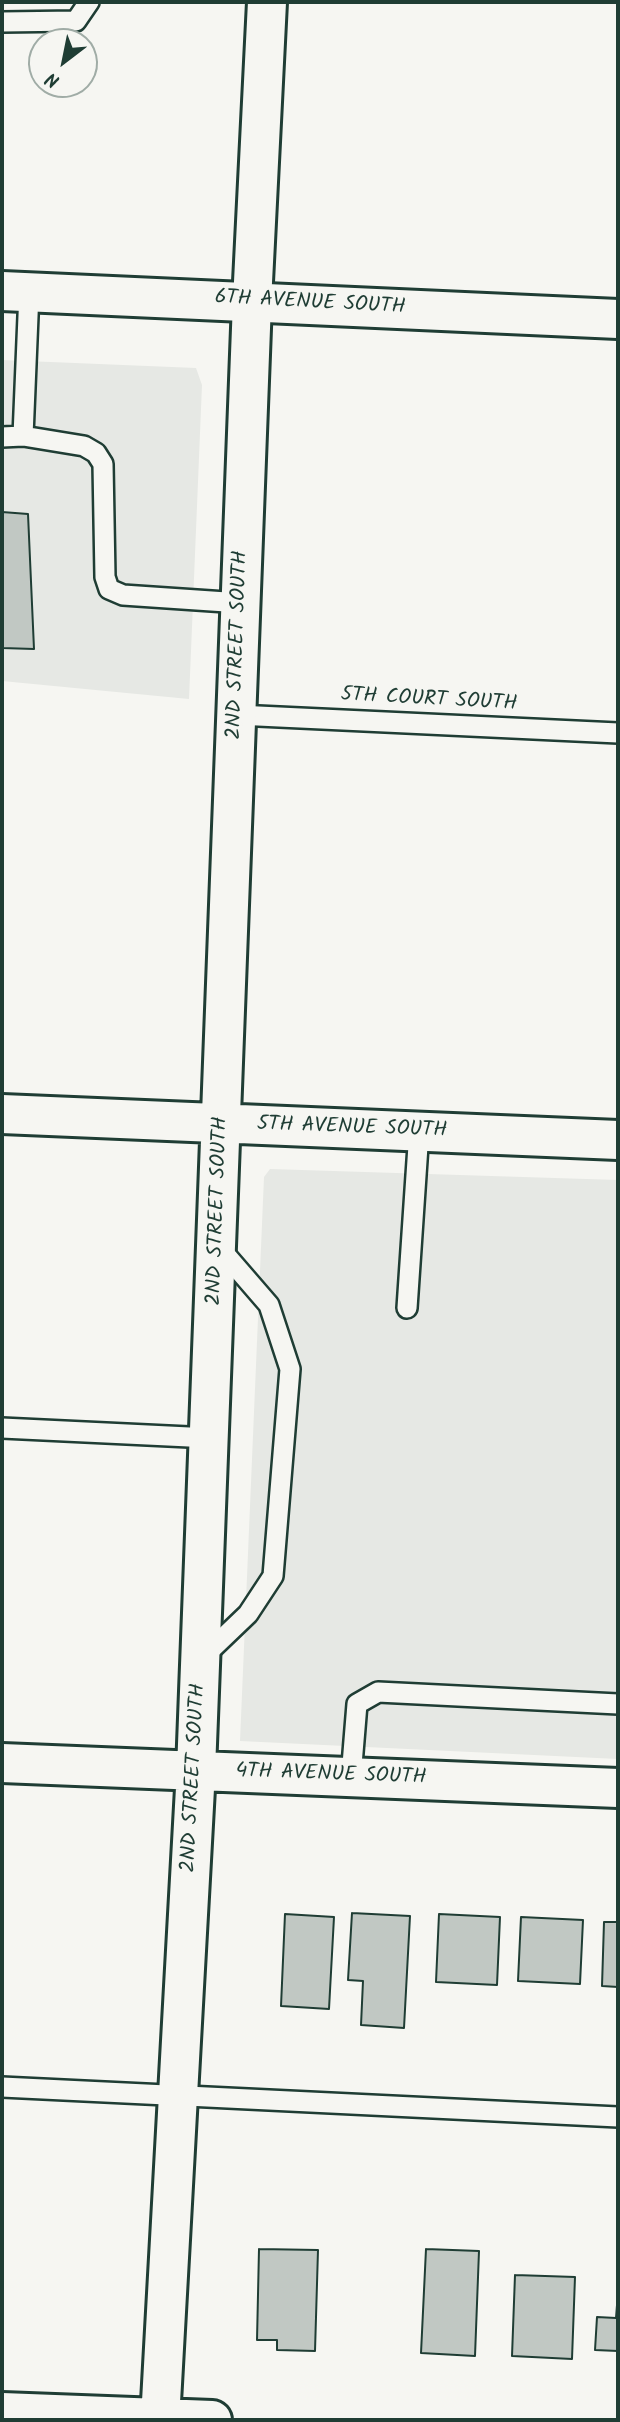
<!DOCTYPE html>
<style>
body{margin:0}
#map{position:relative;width:620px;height:2422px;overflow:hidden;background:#f6f6f2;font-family:Kalam,sans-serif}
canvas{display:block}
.frame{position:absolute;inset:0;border:4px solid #1f3d34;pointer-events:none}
.north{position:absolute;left:28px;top:28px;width:70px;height:70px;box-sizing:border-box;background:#f6f6f2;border:2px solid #a0aca6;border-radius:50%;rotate:212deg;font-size:19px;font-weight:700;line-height:28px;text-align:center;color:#1f3d34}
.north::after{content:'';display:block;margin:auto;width:24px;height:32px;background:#1f3d34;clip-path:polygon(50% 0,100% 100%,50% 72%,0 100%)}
</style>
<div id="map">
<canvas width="620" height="2422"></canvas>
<div class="frame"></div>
<div class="north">N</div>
</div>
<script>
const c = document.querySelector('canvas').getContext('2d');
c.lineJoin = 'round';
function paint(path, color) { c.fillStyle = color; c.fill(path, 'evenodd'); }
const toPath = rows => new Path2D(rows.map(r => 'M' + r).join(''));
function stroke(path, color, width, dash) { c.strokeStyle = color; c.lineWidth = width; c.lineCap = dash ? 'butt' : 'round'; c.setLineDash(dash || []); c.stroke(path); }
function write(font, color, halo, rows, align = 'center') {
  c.font = font + ' Kalam,sans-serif'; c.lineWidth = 7; c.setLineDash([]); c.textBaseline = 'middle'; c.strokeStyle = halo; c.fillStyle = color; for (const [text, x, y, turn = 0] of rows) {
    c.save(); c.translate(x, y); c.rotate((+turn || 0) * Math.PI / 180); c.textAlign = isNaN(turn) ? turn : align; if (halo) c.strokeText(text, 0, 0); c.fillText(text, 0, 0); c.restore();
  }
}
paint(toPath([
 [2,360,196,368,202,385,189,699,2,681],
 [270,1169,618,1180,618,1759,240,1741,264,1177]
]), '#e6e8e4');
const building = toPath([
 [2,512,28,514,34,649,2,648,2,512],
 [352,1913,410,1916,404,2028,361,2025,363,1981,348,1980,352,1913],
 [285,1914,334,1917,329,2009,281,2006,285,1914],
 [439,1914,500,1917,497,1985,436,1982,439,1914],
 [521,1917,583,1920,580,1984,518,1981,521,1917],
 [604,1922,618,1922,618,1987,602,1986,604,1922],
 [259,2249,318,2250,315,2351,277,2350,277,2340,257,2340,259,2249],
 [426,2249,479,2251,475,2356,421,2353,426,2249],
 [515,2275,575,2277,572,2359,512,2356,515,2275],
 [618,2292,618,2357,618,2351,595,2350,597,2317,616,2318,618,2292]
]);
paint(building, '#c1c8c3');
stroke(building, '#1f3d34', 2);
const lane = toPath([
 [2,22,76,21,89,2],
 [29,292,23,436,84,446,96,453,103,464,105,577,109,589,123,595,241,603],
 [2,437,23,436],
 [237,715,618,733],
 [407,1308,419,1131],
 [2,1428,210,1438],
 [201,1659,248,1614,273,1576,290,1369,269,1305,218,1246],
 [351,1777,357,1704,378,1692,618,1704],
 [2,2087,618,2117]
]);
const street = toPath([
 [2,1114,618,1140],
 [2,1763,618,1788],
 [2,2412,212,2420],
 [160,2420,196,1770,252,302,267,2]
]);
const secondary = toPath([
 [2,291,618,319]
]);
stroke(lane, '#1f3d34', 24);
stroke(street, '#1f3d34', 44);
stroke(secondary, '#1f3d34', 44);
stroke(lane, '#f6f6f2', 19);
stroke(street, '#f6f6f2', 38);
stroke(secondary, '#f6f6f2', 38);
write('21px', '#1f3d34', '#f6f6f2', [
 ["6TH AVENUE SOUTH",310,304,3],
 ["2ND STREET SOUTH",239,645,-88],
 ["5TH COURT SOUTH",429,701,3],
 ["5TH AVENUE SOUTH",352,1129,2],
 ["2ND STREET SOUTH",219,1211,-88],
 ["4TH AVENUE SOUTH",331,1776,2],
 ["2ND STREET SOUTH",195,1778,-87]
]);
</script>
